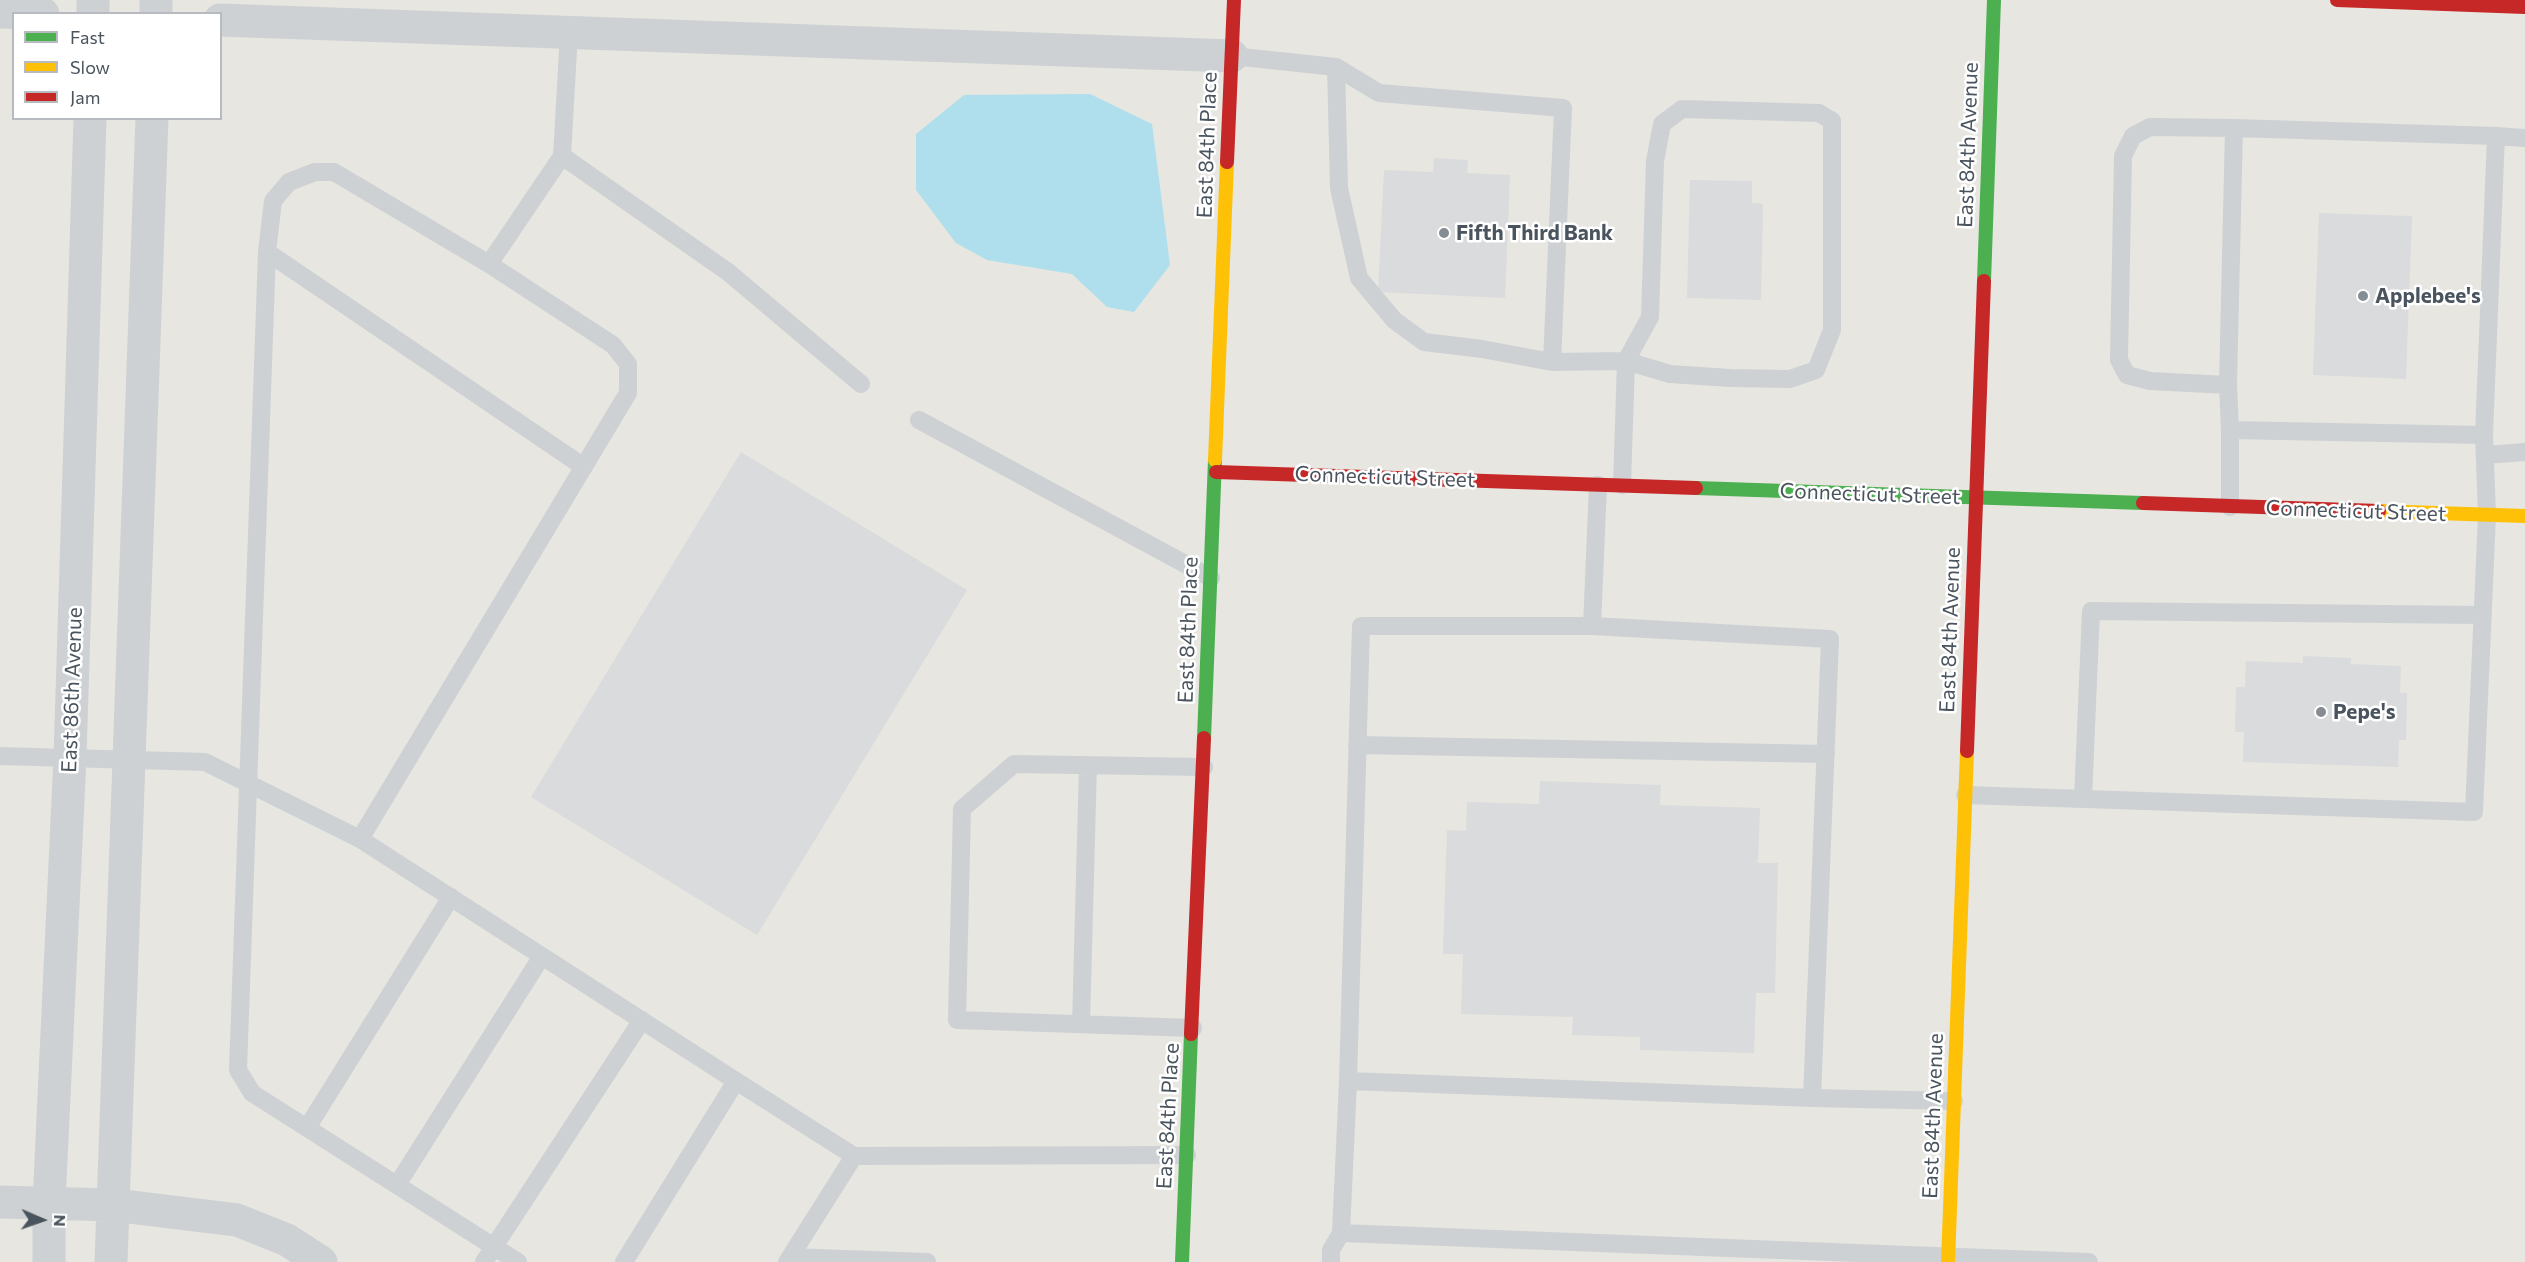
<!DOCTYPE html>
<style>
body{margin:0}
#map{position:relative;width:2525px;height:1262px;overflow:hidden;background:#f3f3f3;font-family:Commissioner,sans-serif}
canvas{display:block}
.legend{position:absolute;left:12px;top:12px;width:210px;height:108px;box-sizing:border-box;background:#fff;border:2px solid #b7bbbf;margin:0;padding:8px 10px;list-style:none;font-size:18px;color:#4a545e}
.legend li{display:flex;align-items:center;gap:12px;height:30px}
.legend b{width:30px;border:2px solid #b7bbbf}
.north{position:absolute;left:12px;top:1190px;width:60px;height:60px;-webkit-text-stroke:4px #fff;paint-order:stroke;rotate:92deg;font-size:16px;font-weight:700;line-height:24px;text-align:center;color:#4a545e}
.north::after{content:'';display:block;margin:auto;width:21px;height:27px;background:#4a545e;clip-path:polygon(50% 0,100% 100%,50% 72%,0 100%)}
</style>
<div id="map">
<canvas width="2525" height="1262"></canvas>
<ul class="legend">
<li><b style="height:8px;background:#4caf50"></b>Fast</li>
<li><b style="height:8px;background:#ffc107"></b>Slow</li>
<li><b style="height:8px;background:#c62828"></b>Jam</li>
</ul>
<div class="north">N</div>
</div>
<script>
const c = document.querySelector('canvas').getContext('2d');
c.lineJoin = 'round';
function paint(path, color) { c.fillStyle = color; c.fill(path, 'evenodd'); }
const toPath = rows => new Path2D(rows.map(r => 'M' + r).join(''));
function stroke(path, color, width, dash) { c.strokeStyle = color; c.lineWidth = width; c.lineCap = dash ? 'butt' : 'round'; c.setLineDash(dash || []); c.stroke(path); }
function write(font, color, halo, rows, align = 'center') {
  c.font = font + ' Commissioner,sans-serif'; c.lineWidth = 5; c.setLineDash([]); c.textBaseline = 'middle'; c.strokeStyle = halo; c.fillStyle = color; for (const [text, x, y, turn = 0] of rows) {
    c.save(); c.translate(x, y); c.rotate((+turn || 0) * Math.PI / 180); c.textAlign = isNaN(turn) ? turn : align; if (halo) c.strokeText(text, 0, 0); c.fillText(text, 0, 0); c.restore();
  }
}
paint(toPath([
 [0,0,2525,0,2525,1262,0,1262],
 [14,14,220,14,220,118,14,118]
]), '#e7e6e1');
paint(toPath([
 [1090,94,1152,124,1170,265,1134,312,1107,307,1072,274,987,260,956,243,916,190,916,134,964,95]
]), '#afdfec');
paint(toPath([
 [1434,158,1468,160,1467,173,1510,175,1505,298,1378,292,1384,170,1433,172],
 [1690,180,1752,181,1752,203,1763,204,1761,300,1687,298],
 [2319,213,2412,216,2406,379,2313,375],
 [741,452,967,590,757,935,531,797],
 [2303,656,2351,658,2351,664,2401,666,2400,693,2407,693,2406,740,2399,740,2398,767,2243,762,2244,732,2235,732,2236,687,2245,687,2246,661,2303,663],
 [1540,781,1661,785,1660,805,1760,808,1758,863,1778,863,1775,993,1756,993,1754,1053,1640,1050,1640,1037,1572,1035,1573,1017,1461,1014,1463,954,1443,954,1447,830,1466,831,1467,802,1539,804]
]), '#dadbdc');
stroke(toPath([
 [1232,56,1336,67,1379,93,1563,108,1552,362,1626,361,1622,485],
 [1336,67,1339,188,1359,278,1394,320,1424,342,1482,349,1552,362],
 [1682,109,1819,113,1832,121,1832,330,1816,370,1790,379,1730,378,1670,374,1626,361,1650,317,1655,161,1662,124,1682,109],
 [2496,136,2525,138],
 [562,156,728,272,861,384],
 [267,252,584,467],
 [2228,385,2150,381,2127,375,2119,360,2123,156,2133,136,2150,127,2234,128],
 [919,420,1211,578],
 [2230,430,2228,385,2234,128,2496,136,2484,435],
 [2485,455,2525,452],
 [1598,485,1592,626,1830,639,1812,1098,1954,1101],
 [1592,626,1361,626,1348,1081,1812,1098],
 [1357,745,1826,754],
 [0,756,205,762,360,839,628,393,628,364,613,345,489,264],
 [1965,795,2474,812,2487,515,2484,435,2230,430,2230,507],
 [2083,799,2091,611,2483,615],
 [360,839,736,1081],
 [1081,1024,1088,765],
 [1193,1028,957,1020,962,809,1014,764,1204,767],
 [1348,1081,1341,1233,2089,1262],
 [307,1128,451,897],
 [854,1156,1187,1155],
 [397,1185,542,956],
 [790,1257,927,1262],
 [484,1262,642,1020],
 [518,1262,252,1093,238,1070,267,252,273,201,289,182,315,172,334,172,489,264,562,156,569,33],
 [624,1262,736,1081,854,1156,787,1262],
 [1331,1262,1331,1250,1341,1233]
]), '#ced1d3', 18);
stroke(toPath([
 [0,12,43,14],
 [93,14,93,0],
 [156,14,156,0],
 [220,20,1232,56],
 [0,1202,114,1205,237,1220,287,1240,321,1262],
 [49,1262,49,1203,70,757,90,118],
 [111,1262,152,118]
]), '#ced1d3', 33);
stroke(toPath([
 [1984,281,1994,0],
 [1696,488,2143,503],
 [1204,738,1215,460],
 [1182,1262,1191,1034]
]), '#4caf50', 14);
stroke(toPath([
 [1215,460,1227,162],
 [2379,511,2525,516],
 [1948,1262,1967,751]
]), '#ffc107', 14);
stroke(toPath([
 [2337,0,2525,7],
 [1227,162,1234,0],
 [1216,472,1696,488],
 [2143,503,2379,511],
 [1967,751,1984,281],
 [1191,1034,1204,738]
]), '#c62828', 14);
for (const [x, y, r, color] of [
 [1444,233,6,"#858c92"],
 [2363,296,6,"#858c92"],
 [2321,712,6,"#858c92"]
]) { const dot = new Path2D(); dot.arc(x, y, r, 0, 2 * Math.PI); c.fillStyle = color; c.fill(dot); stroke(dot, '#fff', 2); }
write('21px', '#4a545e', '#fff', [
 ["East 84th Place",1207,145,-88],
 ["East 84th Avenue",1968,145,-88],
 ["Connecticut Street",1385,477,2],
 ["Connecticut Street",1870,494,2],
 ["Connecticut Street",2356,511,2],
 ["East 84th Place",1188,630,-88],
 ["East 84th Avenue",1950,630,-88],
 ["East 86th Avenue",72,690,-88],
 ["East 84th Place",1168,1116,-87],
 ["East 84th Avenue",1933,1116,-88]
]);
write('bold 21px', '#4a545e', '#fff', [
 ["Fifth Third Bank",1456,233],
 ["Applebee's",2375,296],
 ["Pepe's",2333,712]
], 'left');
</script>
